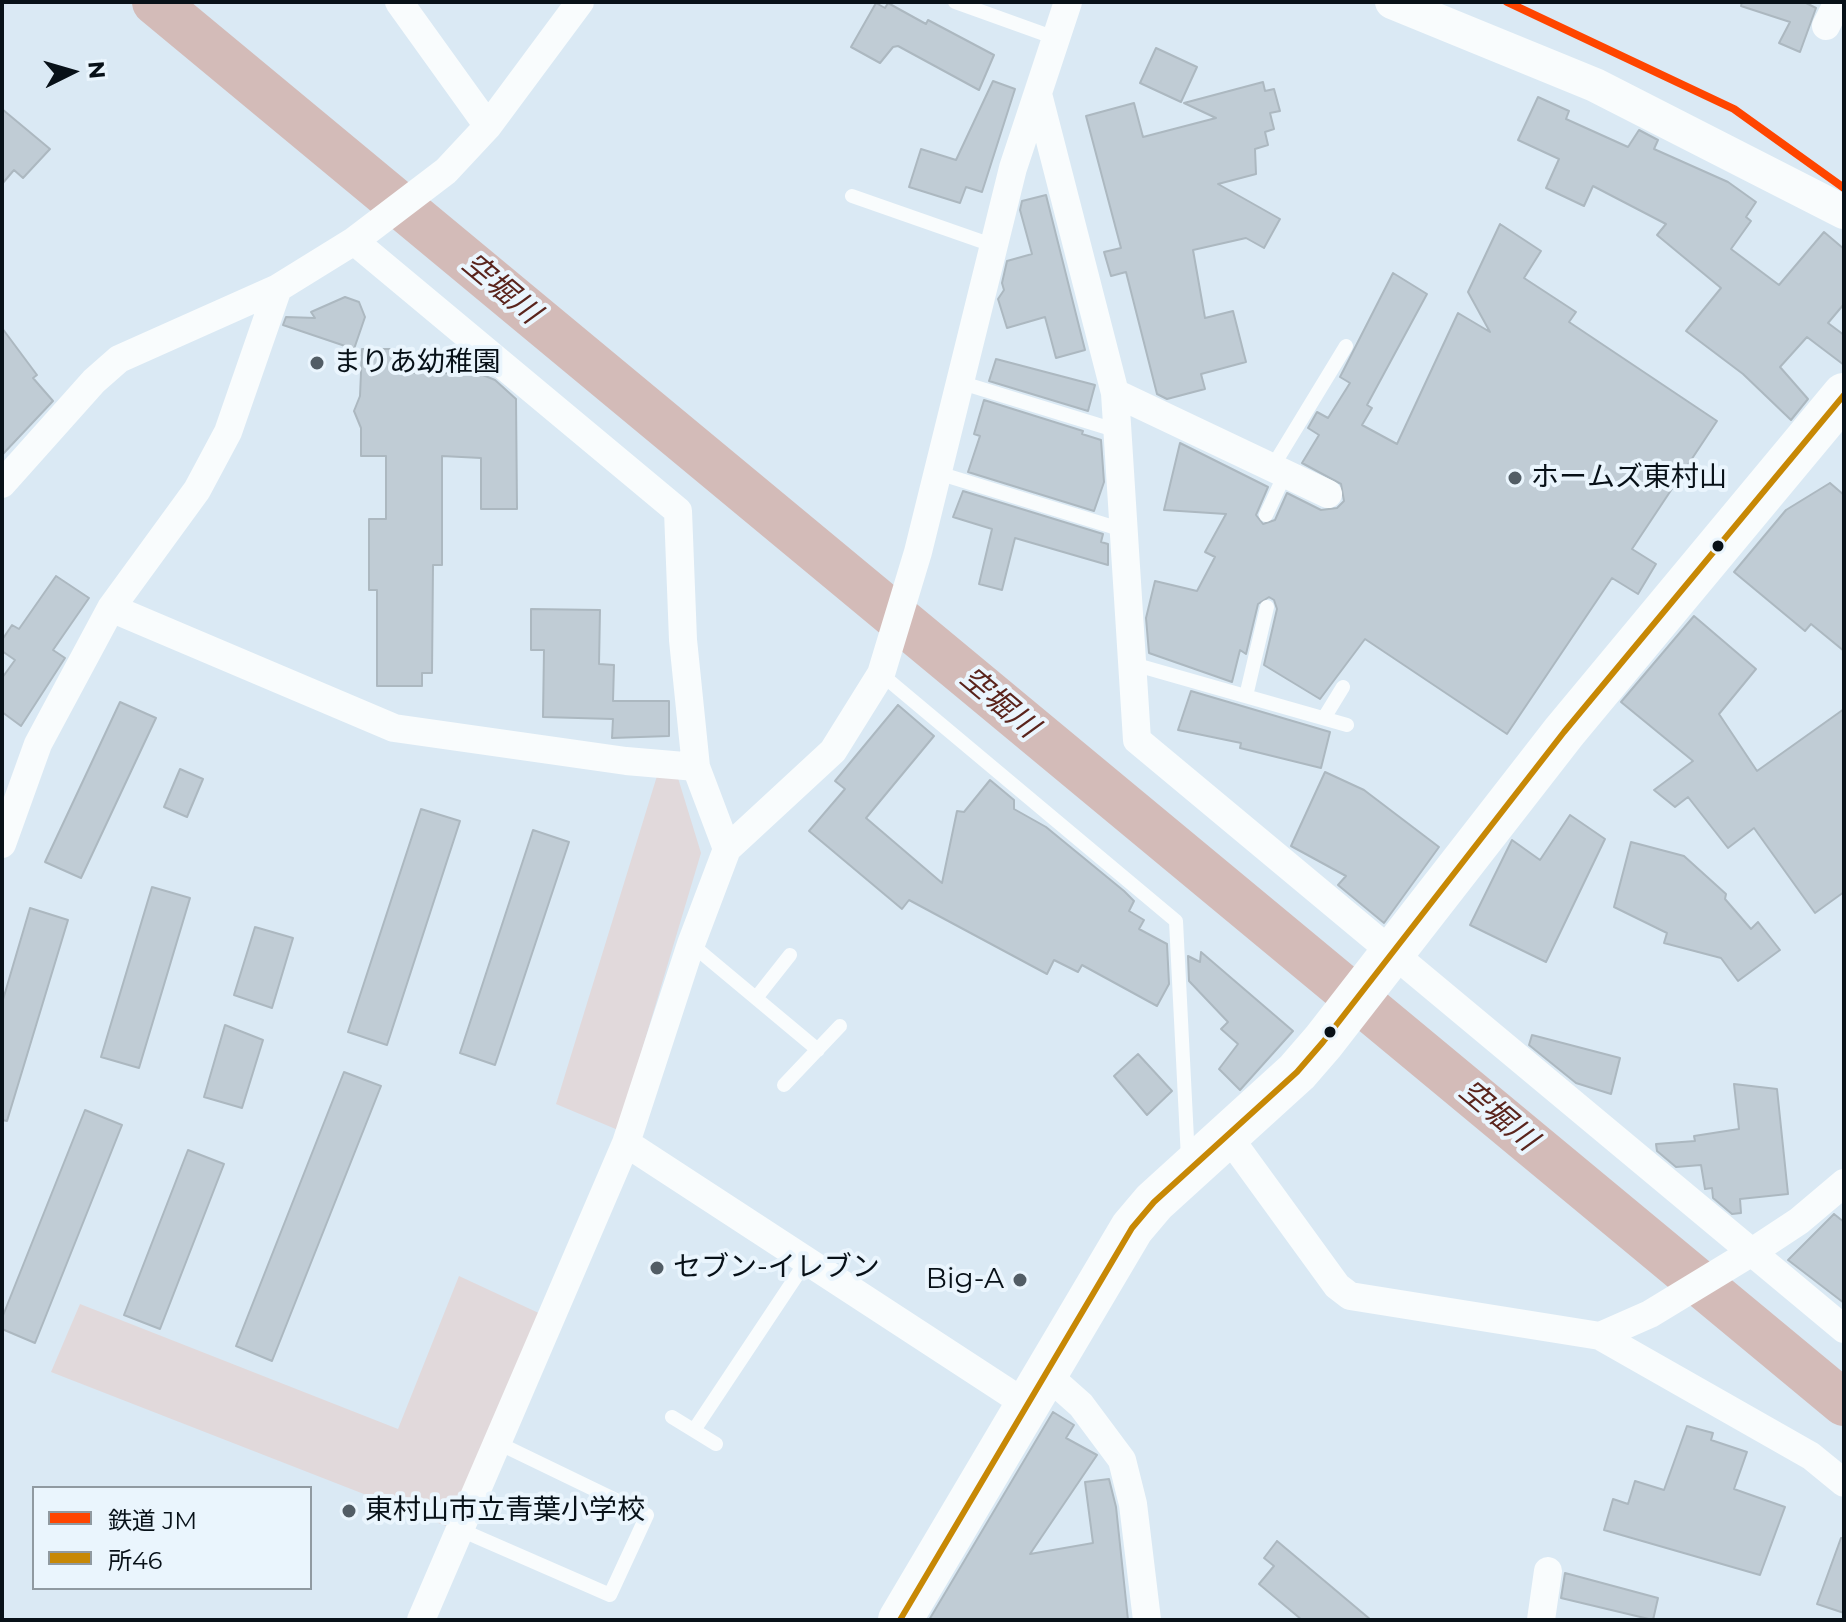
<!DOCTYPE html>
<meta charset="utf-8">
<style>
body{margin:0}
#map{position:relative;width:1846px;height:1622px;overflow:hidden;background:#dae9f4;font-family:Montserrat,"Noto Sans JP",sans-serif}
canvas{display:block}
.frame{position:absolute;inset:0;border:4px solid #081118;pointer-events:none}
.legend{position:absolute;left:32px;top:1486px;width:280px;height:104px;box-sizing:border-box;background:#eaf5fd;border:2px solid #909aa1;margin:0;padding:10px 14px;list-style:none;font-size:24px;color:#081118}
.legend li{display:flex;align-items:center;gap:16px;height:40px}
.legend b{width:40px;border:2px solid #909aa1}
.north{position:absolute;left:32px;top:32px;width:80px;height:80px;-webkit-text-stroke:6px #eaf5fd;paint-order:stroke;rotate:85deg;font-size:22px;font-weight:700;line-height:32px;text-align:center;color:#081118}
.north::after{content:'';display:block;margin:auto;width:28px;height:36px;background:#081118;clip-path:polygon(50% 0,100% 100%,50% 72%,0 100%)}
</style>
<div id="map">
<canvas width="1846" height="1622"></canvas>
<div class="frame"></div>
<ul class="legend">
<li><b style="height:10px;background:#ff4500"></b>鉄道 JM</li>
<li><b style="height:10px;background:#c78805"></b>所46</li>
</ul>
<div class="north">N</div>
</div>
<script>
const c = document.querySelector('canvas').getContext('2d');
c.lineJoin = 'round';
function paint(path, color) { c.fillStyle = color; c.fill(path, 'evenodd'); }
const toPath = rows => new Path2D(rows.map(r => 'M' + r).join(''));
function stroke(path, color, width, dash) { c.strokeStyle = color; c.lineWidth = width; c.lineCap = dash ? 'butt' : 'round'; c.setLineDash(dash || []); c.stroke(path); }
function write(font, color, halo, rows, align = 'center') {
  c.font = font + ' Montserrat,"Noto Sans JP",sans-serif'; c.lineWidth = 8; c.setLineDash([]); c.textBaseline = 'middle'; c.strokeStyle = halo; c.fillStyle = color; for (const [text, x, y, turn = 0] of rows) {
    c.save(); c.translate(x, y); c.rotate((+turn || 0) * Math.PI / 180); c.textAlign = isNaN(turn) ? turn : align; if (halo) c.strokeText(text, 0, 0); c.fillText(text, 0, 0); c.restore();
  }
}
paint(toPath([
 [657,776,678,778,701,853,618,1130,556,1104],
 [459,1276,543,1315,451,1528,51,1372,80,1304,398,1429]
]), '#e1d9db');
stroke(toPath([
 [155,2,1844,1403]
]), '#d3bbb8', 46);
const building = toPath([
 [1742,2,1804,2,1816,8,1800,52,1779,43,1790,22,1741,6,1742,2],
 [876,3,885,8,888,3,926,24,928,20,994,55,979,90,898,46,893,47,880,63,851,47,876,3],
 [1156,48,1197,67,1181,102,1140,83,1156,48],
 [993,81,1015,89,982,192,966,187,960,203,909,187,921,149,956,160,993,81],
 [1263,82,1265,91,1274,89,1280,111,1270,113,1274,129,1265,132,1268,145,1255,149,1256,174,1218,184,1280,219,1264,248,1246,238,1193,250,1205,318,1233,311,1246,362,1201,374,1205,389,1167,399,1157,394,1126,272,1111,276,1104,252,1121,248,1086,116,1134,103,1143,137,1216,118,1184,103,1263,82],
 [1538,97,1569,111,1566,119,1628,147,1639,130,1658,140,1654,149,1728,182,1756,202,1746,217,1751,221,1731,249,1779,285,1824,232,1844,249,1844,304,1828,323,1844,335,1844,365,1807,337,1780,367,1808,399,1791,420,1743,374,1686,331,1721,288,1657,235,1666,224,1593,186,1584,206,1546,188,1559,159,1518,140,1538,97],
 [2,109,50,149,23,178,14,170,2,184,2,109],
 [1046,195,1085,350,1056,358,1045,317,1007,328,998,299,1004,290,1002,283,1007,261,1032,254,1020,210,1022,201,1046,195],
 [1500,224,1541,251,1524,278,1576,312,1569,322,1717,421,1632,549,1656,564,1638,594,1612,578,1507,734,1365,639,1320,699,1264,665,1277,609,1274,600,1269,597,1258,604,1246,654,1240,650,1232,682,1149,653,1146,618,1155,581,1197,591,1215,557,1205,552,1226,514,1164,510,1180,443,1268,487,1256,515,1263,524,1275,520,1287,493,1321,510,1337,508,1344,501,1341,484,1302,463,1319,435,1308,428,1317,412,1328,418,1350,383,1340,377,1393,273,1427,294,1367,405,1372,408,1362,425,1397,444,1458,313,1490,332,1468,292,1500,224],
 [345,297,359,302,365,317,354,349,283,325,286,317,315,318,311,312,345,297],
 [2,328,37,375,33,378,53,401,2,455,2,328],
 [362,349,408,349,408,373,478,373,495,380,516,399,517,509,481,509,481,458,442,456,442,565,433,565,432,673,422,673,422,686,377,686,377,590,369,590,369,519,386,519,386,456,361,456,361,428,354,411,360,396,362,349],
 [996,359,1095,385,1088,411,989,381,996,359],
 [984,400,1083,431,1082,434,1101,440,1104,482,1094,511,968,472,980,436,974,434,984,400],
 [1830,483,1844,495,1844,651,1811,624,1805,631,1734,572,1786,510,1830,483],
 [963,491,1103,534,1101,542,1108,544,1108,565,1015,538,1002,590,979,584,992,529,953,517,963,491],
 [56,576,89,598,53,650,65,658,21,726,2,712,2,678,15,660,2,651,2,640,12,625,19,629,56,576],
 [531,609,600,610,599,664,614,665,613,701,669,701,669,736,612,738,613,719,543,717,544,650,531,650,531,609],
 [1694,616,1756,669,1719,714,1757,771,1844,709,1844,892,1815,913,1754,828,1728,848,1688,797,1675,807,1654,790,1693,761,1621,702,1694,616],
 [1191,691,1330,732,1321,768,1240,748,1241,743,1178,730,1191,691],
 [120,702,156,718,81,878,45,862,120,702],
 [898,705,934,736,866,818,942,883,957,811,964,812,990,780,1014,800,1014,809,1046,827,1124,891,1134,901,1129,911,1144,920,1139,929,1167,944,1169,984,1157,1006,1082,965,1078,972,1054,960,1047,974,909,900,902,909,809,831,845,789,835,781,898,705],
 [180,769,203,779,187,817,164,807,180,769],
 [1325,772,1364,790,1439,847,1384,923,1338,885,1346,876,1291,846,1325,772],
 [421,809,460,821,387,1045,348,1032,421,809],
 [1570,815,1605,839,1546,962,1470,925,1512,840,1540,860,1570,815],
 [533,830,569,842,495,1065,460,1053,533,830],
 [1631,842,1684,856,1726,894,1725,899,1751,929,1758,922,1780,950,1738,981,1721,958,1664,943,1667,933,1614,907,1631,842],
 [152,887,190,898,139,1068,101,1057,152,887],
 [30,908,68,920,7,1121,2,1120,2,1003,30,908],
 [255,927,293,938,272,1008,234,995,255,927],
 [1201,952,1293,1031,1240,1090,1219,1069,1238,1044,1221,1029,1228,1022,1189,981,1188,956,1200,962,1201,952],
 [225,1025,263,1040,242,1108,204,1097,225,1025],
 [1532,1035,1620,1058,1611,1094,1576,1083,1529,1045,1532,1035],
 [1138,1054,1172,1091,1147,1115,1114,1076,1138,1054],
 [344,1072,381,1086,272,1361,236,1346,344,1072],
 [1734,1084,1777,1089,1788,1194,1740,1199,1741,1213,1732,1214,1713,1198,1712,1188,1705,1189,1701,1165,1676,1167,1657,1151,1656,1144,1695,1141,1694,1136,1739,1129,1734,1084],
 [85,1110,122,1125,35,1343,2,1329,2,1318,85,1110],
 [188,1150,224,1164,160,1329,124,1315,188,1150],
 [1834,1214,1844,1222,1844,1303,1788,1260,1834,1214],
 [1053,1412,1074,1425,1066,1438,1097,1455,1030,1554,1093,1543,1085,1482,1109,1479,1116,1507,1128,1620,929,1620,1053,1412],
 [1687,1426,1713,1433,1711,1440,1747,1452,1734,1489,1785,1507,1760,1575,1604,1530,1613,1499,1628,1504,1635,1481,1664,1490,1687,1426],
 [1841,1538,1844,1538,1844,1613,1817,1604,1841,1538],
 [1277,1541,1327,1583,1371,1620,1302,1620,1259,1584,1274,1566,1264,1558,1277,1541],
 [1565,1573,1658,1598,1653,1620,1561,1598,1565,1573]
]);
paint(building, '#c0ccd5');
stroke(building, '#acb8c0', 2);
stroke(toPath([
 [955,2,1058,39],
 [852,196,992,245],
 [959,382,1118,431],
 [1273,466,1346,346],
 [938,473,1123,530],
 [1266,515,1286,472],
 [1133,664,1347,725],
 [881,674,1176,921,1188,1159],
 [1246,696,1267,607],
 [1324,718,1343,687],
 [691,944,818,1050],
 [756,998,790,955],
 [784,1085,840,1026],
 [672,1417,716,1444],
 [694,1430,807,1260],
 [461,1530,610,1595,647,1515,498,1443]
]), '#f9fcfd', 14);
stroke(toPath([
 [399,2,488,126],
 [1826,26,1838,2],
 [1038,94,1115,393,1137,740,1844,1329],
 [354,241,678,511,683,640,696,767,727,849],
 [1115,393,1328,494],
 [2,484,94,381,119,359,278,288,354,241,446,171,488,126,580,2],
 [111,608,394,728,626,761,696,767],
 [2,844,38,744,111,608,197,490,228,432,278,288],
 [1228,1136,1337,1286,1350,1296,1600,1336,1650,1314,1752,1252,1799,1221,1844,1183],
 [626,1143,1026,1404],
 [1600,1336,1811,1456,1844,1483],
 [1045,1373,1081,1405,1122,1460,1133,1504,1147,1620],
 [421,1620,626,1143,691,944,727,849,833,751,881,674,918,552,1013,168,1068,2],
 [1541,1620,1548,1571]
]), '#f9fcfd', 28);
stroke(toPath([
 [1392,2,1595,85,1844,212]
]), '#f9fcfd', 34);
stroke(toPath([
 [900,1620,1132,1228,1154,1202,1297,1072,1323,1042,1564,732,1844,395]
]), '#f9fcfd', 44);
stroke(toPath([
 [900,1620,1132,1228,1154,1202,1297,1072,1323,1042,1564,732,1844,395]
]), '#c78805', 6);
stroke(toPath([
 [1507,2,1734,109,1844,188]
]), '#ff4500', 8);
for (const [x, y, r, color] of [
 [317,363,8,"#525d65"],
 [1515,478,8,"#525d65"],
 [1718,546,7,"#081118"],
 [1330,1032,7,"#081118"],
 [657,1268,8,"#525d65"],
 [1020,1280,8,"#525d65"],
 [349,1511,8,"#525d65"]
]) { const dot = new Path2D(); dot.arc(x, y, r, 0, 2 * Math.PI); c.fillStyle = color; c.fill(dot); stroke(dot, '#eaf5fd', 3); }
write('28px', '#081118', '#eaf5fd', [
 ["まりあ幼稚園",333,363],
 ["ホームズ東村山",1531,478],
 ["セブン-イレブン",673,1268],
 ["Big-A",1004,1280,"right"],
 ["東村山市立青葉小学校",365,1511]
], 'left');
write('italic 30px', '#5a241c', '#eaf5fd', [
 ["空堀川",501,289,40],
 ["空堀川",999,703,40],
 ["空堀川",1498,1116,40]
]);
</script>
